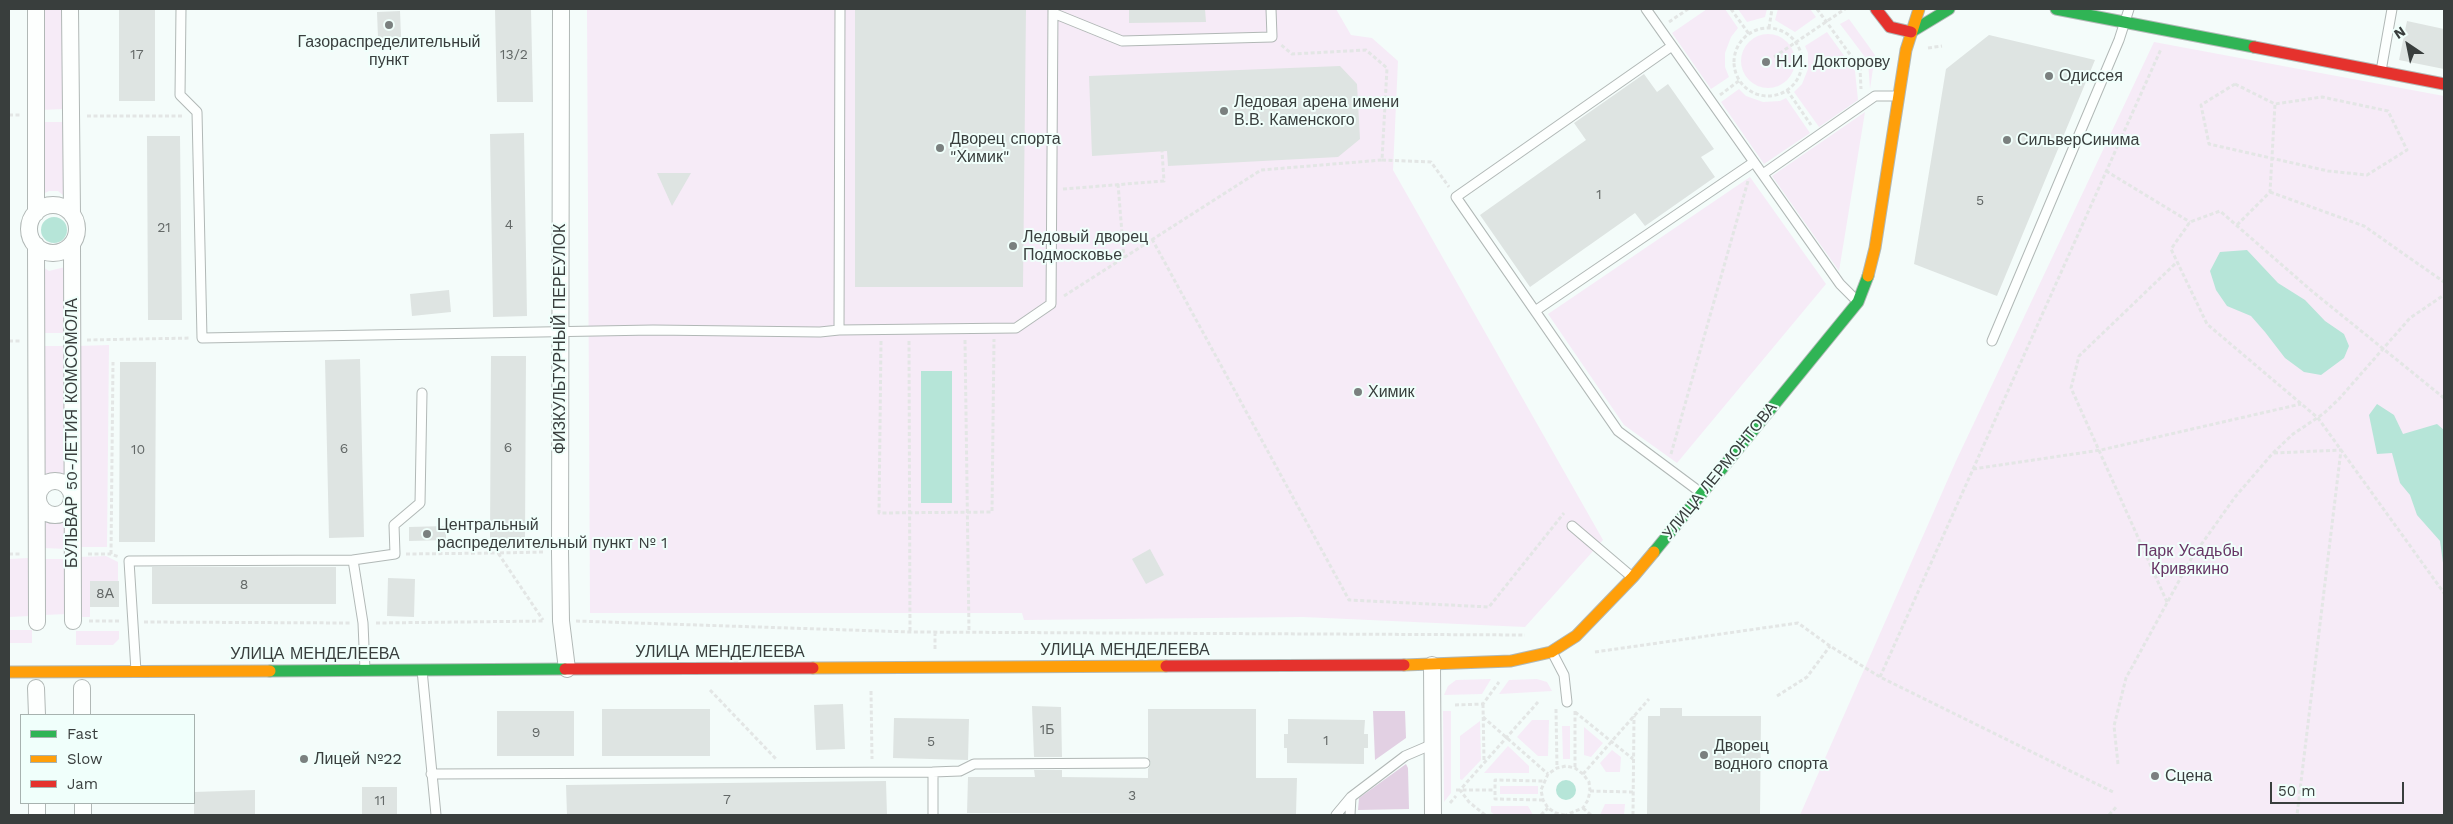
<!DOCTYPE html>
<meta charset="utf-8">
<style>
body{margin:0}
#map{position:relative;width:2453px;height:824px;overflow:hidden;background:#f4fcfa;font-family:"Work Sans",sans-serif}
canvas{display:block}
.frame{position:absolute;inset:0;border:10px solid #393e3d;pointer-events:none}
.legend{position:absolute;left:20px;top:714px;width:175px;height:90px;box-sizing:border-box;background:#f0fffb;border:1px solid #a7b2af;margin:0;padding:6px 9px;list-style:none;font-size:15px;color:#393e3d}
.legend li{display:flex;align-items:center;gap:10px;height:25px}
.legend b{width:25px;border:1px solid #a7b2af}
.north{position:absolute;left:2383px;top:20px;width:50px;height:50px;-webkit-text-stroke:4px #f0fffb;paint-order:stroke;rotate:326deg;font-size:14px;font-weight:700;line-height:20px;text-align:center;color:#393e3d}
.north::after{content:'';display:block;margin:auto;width:18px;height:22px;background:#393e3d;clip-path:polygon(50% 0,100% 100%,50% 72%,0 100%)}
.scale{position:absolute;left:2270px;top:782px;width:134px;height:22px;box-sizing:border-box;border:2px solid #393e3d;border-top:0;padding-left:6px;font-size:15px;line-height:18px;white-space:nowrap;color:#393e3d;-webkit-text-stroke:4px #f0fffb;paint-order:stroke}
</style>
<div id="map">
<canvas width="2453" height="824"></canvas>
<div class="frame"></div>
<ul class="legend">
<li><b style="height:6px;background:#30b455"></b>Fast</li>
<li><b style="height:6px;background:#ff9f0a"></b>Slow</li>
<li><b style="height:6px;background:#e5322d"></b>Jam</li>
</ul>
<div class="north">N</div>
<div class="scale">50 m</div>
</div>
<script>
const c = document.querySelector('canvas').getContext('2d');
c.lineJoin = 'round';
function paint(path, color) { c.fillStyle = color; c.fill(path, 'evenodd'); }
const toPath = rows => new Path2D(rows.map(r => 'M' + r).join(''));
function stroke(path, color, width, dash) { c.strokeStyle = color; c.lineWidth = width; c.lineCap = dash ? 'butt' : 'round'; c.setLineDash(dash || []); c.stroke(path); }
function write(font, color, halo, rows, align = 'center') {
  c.font = font + ' "Work Sans",sans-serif'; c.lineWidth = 4; c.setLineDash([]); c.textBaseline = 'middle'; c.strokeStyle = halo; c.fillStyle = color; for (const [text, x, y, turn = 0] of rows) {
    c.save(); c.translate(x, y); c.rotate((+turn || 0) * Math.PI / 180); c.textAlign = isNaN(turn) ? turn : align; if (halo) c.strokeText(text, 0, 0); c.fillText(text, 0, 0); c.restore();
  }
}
paint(toPath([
 [41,9,64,9,64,109,41,110],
 [587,9,1336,9,1351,35,1372,38,1398,61,1393,170,1603,540,1525,627,1303,617,1024,620,1022,613,590,613],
 [1707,9,1725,9,1738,28,1731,37,1725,53,1725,67,1729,77,1711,89,1672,33],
 [1738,9,1767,9,1765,17,1747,22],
 [1778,9,1810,9,1816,17,1795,32,1775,20],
 [1849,19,1875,55,1870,89,1868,61,1840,24],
 [1827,32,1855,71,1858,100,1819,127,1794,92,1802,84,1808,69,1808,53,1805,46],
 '1741 61a27 27 0 1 1 54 0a27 27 0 1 1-54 0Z',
 [2154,42,2444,96,2444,815,1800,815,1956,461],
 [1739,89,1746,96,1763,102,1780,101,1786,98,1810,133,1764,164,1721,102],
 [1865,112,1839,271,1772,176],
 [42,122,63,122,64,196,58,191,49,191,43,194],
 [1750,177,1826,284,1677,463,1624,425,1548,314],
 [43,267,49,271,65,267,65,333,43,333],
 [109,345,107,547,79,547,78,346],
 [43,346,66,346,67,476,49,473,43,477],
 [44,516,61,519,66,516,66,549,44,548],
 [106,556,118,562,118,581,90,581,90,617,79,617,78,557],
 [29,558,30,616,9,617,9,559],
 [43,559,67,559,67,614,44,615],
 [9,630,32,630,32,643,9,643],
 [76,631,119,631,119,639,113,645,76,645],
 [1491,679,1482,694,1444,695,1448,686,1456,680],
 [1537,679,1547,682,1552,691,1499,694,1509,680],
 [1443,711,1451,711,1451,793,1444,802],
 [1532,720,1549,720,1548,756,1538,756,1517,737],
 [1480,721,1481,760,1462,780,1460,779,1460,736],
 [1562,726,1570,726,1570,759,1563,759],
 [1584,727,1603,743,1591,757,1584,755],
 [1508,746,1529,766,1529,773,1484,773],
 [1612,750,1621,757,1620,772,1606,772,1600,763],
 [1500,786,1538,786,1538,794,1500,794],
 [1605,804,1625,804,1624,815,1600,815],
 [1491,806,1528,806,1533,815,1495,815,1491,812]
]), '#f6ebf7');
paint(toPath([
 [1373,711,1405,711,1406,738,1375,760],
 [1406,764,1408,768,1409,809,1358,810,1359,798]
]), '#e2d0e3');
paint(toPath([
 '41 230a13 13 0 1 1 26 0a13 13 0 1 1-26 0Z',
 [2247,250,2278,283,2305,300,2325,321,2344,334,2349,346,2344,358,2321,375,2304,372,2285,358,2265,332,2251,316,2227,306,2216,290,2210,271,2220,252],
 [921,371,952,371,952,503,921,503],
 [2377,404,2394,415,2403,434,2437,424,2444,430,2444,570,2440,541,2417,515,2410,495,2400,483,2392,453,2377,454,2369,415],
 '1556 790a10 10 0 1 1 20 0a10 10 0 1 1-20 0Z'
]), '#b6e5d8');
paint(toPath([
 [119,9,155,9,155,101,119,101],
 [495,9,531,9,533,102,497,102],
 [855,9,1026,9,1023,287,855,287],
 [1129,9,1205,9,1206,22,1129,23],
 [400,11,401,37,378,38,377,12],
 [2407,21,2444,29,2444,69,2399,60],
 [1989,35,2095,60,1997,296,1914,264,1946,69],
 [1340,66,1357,84,1360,139,1338,157,1168,166,1167,151,1092,156,1089,76],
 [1644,74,1657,92,1668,84,1714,149,1701,157,1715,177,1645,226,1635,213,1530,287,1480,215,1586,140,1574,123],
 [524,133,527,316,493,317,490,134],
 [147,136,180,136,182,320,148,320],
 [657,173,691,173,672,206],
 [449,290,451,312,412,316,410,294],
 [491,356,526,356,525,540,490,540],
 [360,359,364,537,329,538,325,360],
 [120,362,156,362,155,542,119,542],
 [446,526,446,540,409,541,409,527],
 [1150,549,1164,575,1146,584,1132,559],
 [152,567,336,567,336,604,152,604],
 [388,578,415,579,414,617,387,616],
 [90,581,119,581,119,607,90,607],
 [843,704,845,749,816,750,814,705],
 [1032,706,1061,707,1062,757,1034,757],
 [1660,708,1682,708,1682,716,1761,716,1760,815,1647,815,1648,716,1660,716],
 [602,709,710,709,710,756,602,756],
 [1148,709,1256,709,1256,778,1297,778,1296,814,967,813,968,777,1035,777,1034,770,1062,770,1062,777,1148,778,1148,769,1151,763,1148,758],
 [497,711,574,711,574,756,497,756],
 [894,718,969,719,968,760,893,758],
 [1288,719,1365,720,1364,734,1368,734,1368,748,1364,748,1364,764,1287,763,1287,748,1284,748,1284,734,1288,734],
 [886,781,887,815,567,815,566,785],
 [362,787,397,787,397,815,362,815],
 [255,790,255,815,194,815,194,792]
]), '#dee4e2');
const lane = toPath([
 [181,9,180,95,197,112,202,338,653,330,820,332,839,330,840,9],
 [1646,9,1840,284,1856,300],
 [1053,13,1122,41,1272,37,1271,9],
 [1672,46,1456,197,1535,311,1754,162],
 [2381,71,2392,9],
 [1763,174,1875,96,1897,96],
 [1535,311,1618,431,1700,492],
 [839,330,1016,328,1051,304,1053,9],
 [1992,341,2119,40,2129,9],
 [1572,526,1632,577],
 [1552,652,1564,675,1567,702],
 [365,670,363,623,353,560,395,554,394,525,420,503,422,393],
 [422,670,436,815],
 [136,671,129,561,353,560],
 [933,772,960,771,974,764,1145,763],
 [431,774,933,772,933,815],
 [1336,815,1351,797,1405,756,1433,744],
 [1350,815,1351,797]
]);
const street = toPath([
 [70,9,72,215],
 [561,9,560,552,561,621,567,669],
 '29 229a24 24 0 1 1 48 0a24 24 0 1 1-48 0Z',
 [36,213,36,9],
 [36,245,37,622],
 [72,245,73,621],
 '38 498a17 17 0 1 1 34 0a17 17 0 1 1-34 0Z',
 [1432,665,1433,815],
 [36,688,37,715],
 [82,688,82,715],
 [37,803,37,815],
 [83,803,83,815]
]);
const fast = toPath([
 [2056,9,2254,47],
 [1911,32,1949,9],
 [1654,552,1858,302,1868,276],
 [270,671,565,669]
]);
const slow = toPath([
 [1868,276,1875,248,1906,50,1919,9],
 [1404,665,1511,661,1551,652,1576,636,1633,577,1654,552],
 [813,668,1166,666],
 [9,672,270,671]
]);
const jam = toPath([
 [1876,9,1890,27,1911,32],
 [2254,47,2444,84],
 [1166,666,1404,665],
 [565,669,813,668]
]);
stroke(lane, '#b1b8b6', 11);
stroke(street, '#b1b8b6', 18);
stroke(fast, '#b1b8b6', 13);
stroke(slow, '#b1b8b6', 13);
stroke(jam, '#b1b8b6', 13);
stroke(toPath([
 [1731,9,1749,34],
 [1817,9,1860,68,1861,89],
 [1669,22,1688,9],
 [1769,28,1772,9],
 '1734 62a34 34 0 1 1 68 0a34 34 0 1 1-68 0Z',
 [1928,48,1942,46],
 [1774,57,1845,9],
 [2235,84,2275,104,2322,97,2388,111,2407,150,2367,175,2328,171,2209,144,2201,105,2235,84],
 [1787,90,1811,125],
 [1720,95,1740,80],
 [9,115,21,115],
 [87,116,184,116],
 [1382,160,1431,162,1449,187],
 [2106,171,2190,222],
 [1118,184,1124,258],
 [1063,189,1164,181,1162,151],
 [2270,192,2364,226,2444,282],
 [2237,225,2270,192,2275,104],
 [1152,239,1349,600,1489,607,1564,513],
 [1064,296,1261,170,1382,160,1387,68,1366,50,1292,54,1280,44],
 [87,340,191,338],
 [965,340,969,632],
 [9,341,21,341],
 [881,341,879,513,992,512,994,339],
 [909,341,910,632],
 [2444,398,2313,292,2220,211,2190,222,2171,249,2207,324,2318,418,2444,593],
 [2274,453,2341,450,2297,815],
 [1671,454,1748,181],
 [1973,469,2101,450,2301,404],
 [543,552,498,553,543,620],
 [9,554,22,554],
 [88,554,111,554,119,557],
 [111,554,113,362],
 [406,554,498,553],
 [2167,602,2071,388,2079,356,2177,262],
 [89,621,120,621],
 [576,621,910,632,1525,635],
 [144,622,350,623],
 [376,623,545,621],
 [935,649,935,632],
 [1595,652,1798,623,1830,646,1880,677,2113,792],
 [1880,677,2161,49],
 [710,690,777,760],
 [871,691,872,759],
 [1777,696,1807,677,1830,646],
 [1483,704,1484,761],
 [1455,705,1483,704,1499,682],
 [1556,709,1557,768],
 [1575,711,1575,768],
 [1575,712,1633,759],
 [1483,717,1548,774],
 [2118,764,2114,726,2126,678,2191,559,2235,497,2273,453,2293,434,2323,414,2339,399,2410,318,2444,295],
 [1583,774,1649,699],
 [1456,790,1495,790],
 [1590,791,1633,792],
 [1543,800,1495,799,1495,780,1543,781],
 [1450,803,1456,796],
 [1583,808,1591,815],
 [1485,815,1469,802,1460,790,1538,702],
 [1541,815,1548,808],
 [1565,815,1556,813,1548,808,1543,800,1541,790,1548,774,1557,768,1566,766,1575,768,1583,774,1589,782,1590,791,1588,800,1583,808,1566,815],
 [1633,815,1634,716],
 [2109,815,2117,806]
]), '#e3e6e5', 3, [4, 2.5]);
stroke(lane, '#fdfffe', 9);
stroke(street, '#fdfffe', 16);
stroke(fast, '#30b455', 11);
stroke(slow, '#ff9f0a', 11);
stroke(jam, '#e5322d', 11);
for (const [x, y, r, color] of [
 [389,25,5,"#7a807f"],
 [1766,62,5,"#7a807f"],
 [2049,76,5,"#7a807f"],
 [1224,111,5,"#7a807f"],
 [2007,140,5,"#7a807f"],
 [940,148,5,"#7a807f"],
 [1013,246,5,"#7a807f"],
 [1358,392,5,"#7a807f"],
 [427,534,5,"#7a807f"],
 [1704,755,5,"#7a807f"],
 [304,759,5,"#7a807f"],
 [2155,776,5,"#7a807f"]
]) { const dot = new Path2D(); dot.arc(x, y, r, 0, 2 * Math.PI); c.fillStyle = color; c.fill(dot); stroke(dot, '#f0fffb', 2); }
write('14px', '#636867', null, [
 ["17",137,55],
 ["13/2",514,55],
 ["1",1599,195],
 ["5",1980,201],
 ["4",509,225],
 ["21",164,228],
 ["6",508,448],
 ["6",344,449],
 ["10",138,450],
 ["8",244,585],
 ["8А",105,594],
 ["1Б",1047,730],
 ["9",536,733],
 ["1",1326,741],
 ["5",931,742],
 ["3",1132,796],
 ["7",727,800],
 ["11",380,801]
]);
write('16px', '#393e3d', '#f0fffb', [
 ["Газораспределительный",389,42,"center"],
 ["пункт",389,60,"center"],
 ["Н.И. Докторову",1776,62],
 ["Одиссея",2059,76],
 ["Ледовая арена имени",1234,102],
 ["В.В. Каменского",1234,120],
 ["Дворец спорта",950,139],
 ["\"Химик\"",950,157],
 ["СильверСинима",2017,140],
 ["Ледовый дворец",1023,237],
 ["Подмосковье",1023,255],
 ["Химик",1368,392],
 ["Центральный",437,525],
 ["распределительный пункт № 1",437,543],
 ["Дворец",1714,746],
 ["водного спорта",1714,764],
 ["Лицей №22",314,759],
 ["Сцена",2165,776]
], 'left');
write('16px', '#393e3d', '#f0fffb', [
 ["ФИЗКУЛЬТУРНЫЙ ПЕРЕУЛОК",560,339,-90],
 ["БУЛЬВАР 50-ЛЕТИЯ КОМСОМОЛА",72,433,-90],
 ["УЛИЦА ЛЕРМОНТОВА",1720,471,-51],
 ["УЛИЦА МЕНДЕЛЕЕВА",1125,650],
 ["УЛИЦА МЕНДЕЛЕЕВА",720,652],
 ["УЛИЦА МЕНДЕЛЕЕВА",315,654]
]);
write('16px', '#673565', '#f0fffb', [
 ["Парк Усадьбы",2190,551],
 ["Кривякино",2190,569]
]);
</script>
